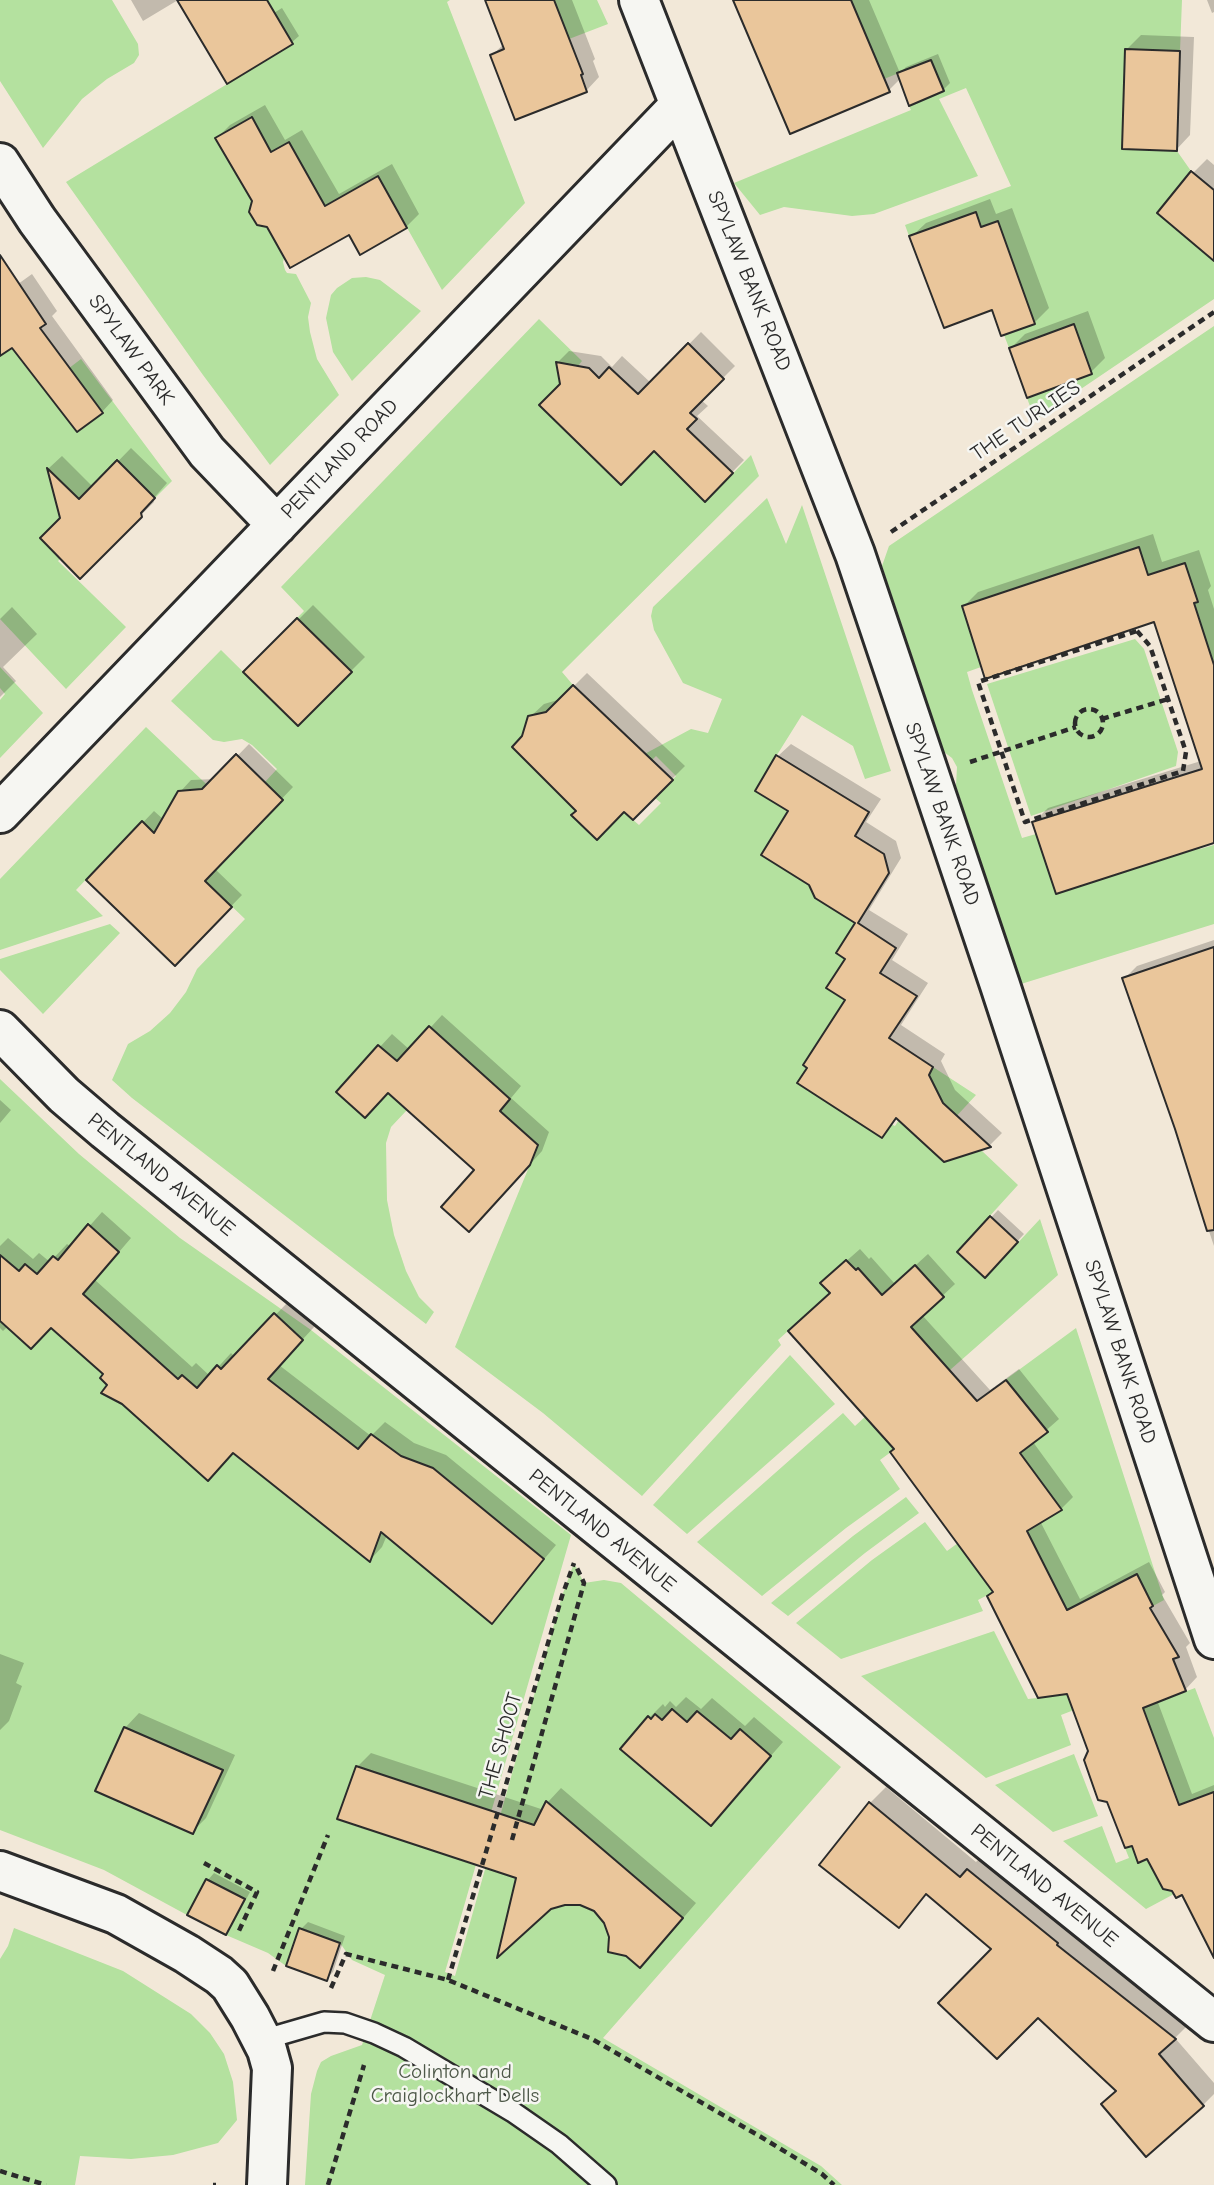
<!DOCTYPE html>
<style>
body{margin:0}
canvas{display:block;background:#f2e8d8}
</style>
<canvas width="1214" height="2185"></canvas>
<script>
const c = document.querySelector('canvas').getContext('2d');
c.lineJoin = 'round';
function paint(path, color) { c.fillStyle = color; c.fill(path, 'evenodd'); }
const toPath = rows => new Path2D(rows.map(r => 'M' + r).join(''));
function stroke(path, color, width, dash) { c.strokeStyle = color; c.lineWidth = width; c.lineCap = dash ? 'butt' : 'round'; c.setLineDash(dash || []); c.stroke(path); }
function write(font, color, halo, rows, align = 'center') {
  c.font = font + ' "Comic Neue",sans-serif'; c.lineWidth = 5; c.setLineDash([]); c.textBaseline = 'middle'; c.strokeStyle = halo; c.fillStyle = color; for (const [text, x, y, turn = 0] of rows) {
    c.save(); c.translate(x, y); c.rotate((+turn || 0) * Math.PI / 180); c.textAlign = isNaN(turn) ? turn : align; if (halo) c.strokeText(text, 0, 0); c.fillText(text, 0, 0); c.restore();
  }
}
paint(toPath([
 [0,0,112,0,138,44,139,55,134,63,107,79,82,99,43,148,0,81],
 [216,0,450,0,447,2,525,203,442,290,378,176,325,206,289,142,271,152,252,117,215,138,253,203,249,212,257,225,266,226,284,258,283,262,285,270,287,273,296,274,311,303,308,317,310,332,317,359,339,395,270,465,203,375,66,182,293,44],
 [554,0,597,0,608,24,569,39],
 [851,0,1182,0,1180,51,1125,49,1122,149,1177,151,1191,171,1157,213,1214,261,1214,299,1035,420,1027,398,1092,373,1074,324,1009,348,1004,335,1028,326,1019,278,998,221,981,227,975,212,909,236,905,225,1011,186,966,88,939,99,978,176,874,214,852,216,784,207,760,215,734,183,911,110,909,106,944,91,931,60,884,79],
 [366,277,380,280,421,311,352,381,333,352,326,318,331,295,337,288,352,278],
 [539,319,582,361,578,366,566,364,560,384,540,406,620,485,663,441,683,433,687,429,710,452,683,480,705,502,751,455,759,476,562,672,573,685,512,747,576,811,572,815,597,840,624,812,639,825,661,803,655,798,676,776,656,756,635,777,639,757,691,729,708,733,722,699,683,683,654,630,651,616,653,607,767,498,786,544,802,505,891,771,865,779,853,746,802,715,755,790,788,811,762,855,806,882,856,922,836,953,845,959,826,988,854,1006,834,1018,803,1065,807,1068,798,1083,895,1126,933,1067,976,1095,928,1147,981,1150,1018,1185,957,1252,986,1277,1040,1219,1058,1275,892,1421,906,1441,880,1460,900,1489,846,1528,762,1596,697,1542,843,1413,855,1426,934,1354,907,1324,918,1320,943,1297,915,1266,887,1290,886,1299,858,1268,856,1270,846,1260,821,1283,830,1293,778,1340,781,1345,642,1496,543,1413,455,1347,538,1145,500,1111,510,1099,429,1027,397,1061,378,1045,341,1087,341,1096,360,1114,370,1113,388,1093,407,1110,391,1127,386,1143,387,1200,394,1235,406,1271,419,1297,434,1312,426,1324,132,1098,112,1080,128,1044,150,1031,170,1013,186,992,197,969,245,919,200,876,218,868,283,800,265,782,277,769,252,745,242,739,224,742,213,740,171,701,221,650,298,726,352,672,297,618,304,611,281,587],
 [1214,326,1214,665,1194,603,1198,601,1185,564,1148,575,1139,548,962,606,981,667,967,672,972,690,1022,838,1036,834,1056,894,1074,888,1112,847,1122,873,1153,863,1144,837,1191,822,1200,849,1214,845,1214,924,1021,984,956,786,957,767,952,758,944,752,882,566,889,546],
 [14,346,23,359,21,361,43,388,81,359,172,481,155,498,117,460,73,504,64,503,58,510,60,518,41,537,61,558,58,561,126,627,66,689,0,619,0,356],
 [1135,639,1144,649,1178,752,1176,766,1031,816,987,684],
 [0,667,43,713,0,758,0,700,5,694,0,688],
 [146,727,222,799,173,851,142,821,76,890,103,916,0,950,0,879],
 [110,924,120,933,43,1014,0,970,0,959],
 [0,1079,79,1154,180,1238,311,1330,571,1535,445,1972,455,1976,562,1596,574,1563,584,1583,604,1580,621,1583,841,1767,603,2038,821,2166,842,2185,305,2185,311,2094,317,2071,321,2062,331,2056,362,2045,385,1975,352,1960,340,1943,300,1928,286,1966,268,1953,226,1935,244,1899,206,1880,187,1915,104,1870,0,1830],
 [1076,1328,1164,1600,1153,1606,1136,1574,1067,1610,1044,1566,978,1600,983,1611,841,1659,796,1623,872,1560,925,1522,947,1551,958,1543,973,1564,1062,1510,1015,1457,1048,1432,1024,1400,1022,1401,1010,1385,1001,1383],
 [790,1355,835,1404,687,1534,653,1505],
 [906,1497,919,1513,865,1553,788,1616,771,1603,853,1536],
 [994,1631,1028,1699,1134,1687,1061,1715,1071,1745,986,1778,861,1676],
 [1195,1688,1214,1738,1214,1792,1178,1805,1142,1708],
 [1074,1754,1098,1816,1053,1832,995,1785],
 [1102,1826,1116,1863,1129,1858,1125,1848,1132,1846,1138,1863,1214,1827,1162,1872,1158,1880,1163,1889,1172,1890,1174,1894,1146,1909,1063,1841],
 [14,1928,123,1971,191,2014,210,2033,224,2054,233,2082,237,2120,218,2143,173,2155,131,2159,80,2156,75,2185,0,2185,0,1959,8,1946]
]), '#b4e19f');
paint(toPath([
 [131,0,178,0,143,21],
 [486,0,572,0,595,59,593,61,599,77,586,91,492,55,504,44],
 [736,0,869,0,900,73,906,67,938,54,950,83,943,90,901,78,889,90],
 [1207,0,1214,0,1214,12,1212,13],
 [282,8,299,36,292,42,228,81,218,47],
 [1141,35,1194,37,1190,135,1176,150,1127,49],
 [265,105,285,140,302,130,339,194,392,164,419,214,406,227,350,233,254,201,217,138,230,125],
 [1207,159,1214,165,1214,259,1193,173],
 [990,199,996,214,1012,208,1049,308,1035,322,1003,334,993,307,911,237,926,223],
 [32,274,57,311,52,316,113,400,102,412,12,346,0,354,0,297],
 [1088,311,1105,358,1091,372,1011,348,1025,334],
 [701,332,735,366,701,400,708,406,697,416,744,460,705,500,654,449,562,385,557,363,569,351,601,356,612,367,622,356,651,383],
 [131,448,167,483,153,499,154,502,80,577,61,519,49,468,62,456,93,487],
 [1153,534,1162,562,1199,550,1211,586,1208,590,1214,609,1214,843,1034,822,1048,808,1201,761,1155,619,964,606,978,592],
 [313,605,365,657,298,724,246,672],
 [12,607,37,634,3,667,16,681,0,697,0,619],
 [587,673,685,766,633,818,625,810,578,811,524,737,530,717,544,704,561,699],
 [249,744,293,787,215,869,242,895,175,964,88,880,154,811,164,820,180,792,191,780,215,779],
 [791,744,881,799,866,822,896,841,901,858,869,910,908,934,892,960,928,983,901,1025,945,1054,941,1061,955,1090,1002,1133,990,1145,944,1160,898,1118,882,1136,809,1067,847,1000,847,959,858,922,790,810,778,756],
 [1214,940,1214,1246,1124,979,1137,966],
 [442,1015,521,1086,511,1098,549,1132,542,1151,482,1218,477,1170,389,1091,338,1092,392,1034,410,1050],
 [0,1100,11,1110,0,1123],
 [998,1210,1024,1234,992,1269,960,1251],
 [102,1212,131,1238,95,1280,192,1367,196,1363,210,1376,231,1353,235,1357,288,1302,315,1326,279,1365,371,1436,385,1422,414,1443,446,1455,556,1545,492,1621,387,1535,382,1547,370,1560,234,1451,110,1385,106,1374,51,1326,8,1326,3,1331,0,1328,0,1246,8,1238,33,1259,39,1253,50,1262,67,1244,71,1247],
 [860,1249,869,1259,871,1257,895,1284,928,1254,955,1284,922,1315,990,1390,1019,1369,1059,1419,1033,1442,1073,1497,1061,1509,1040,1521,1080,1599,1149,1562,1165,1592,1162,1595,1190,1643,1186,1647,1197,1677,1185,1690,1157,1700,1192,1794,1214,1785,1214,1953,1183,1893,1133,1844,1090,1751,1068,1692,989,1596,994,1591,896,1449,832,1293,835,1271],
 [0,1654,24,1663,16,1683,22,1686,9,1721,0,1730],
 [686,1697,701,1709,712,1698,745,1726,754,1717,783,1742,711,1824,649,1718,663,1704,665,1707,670,1701,676,1707],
 [139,1713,235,1755,206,1818,192,1832,125,1728],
 [371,1753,544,1810,548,1802,561,1788,696,1903,654,1952,611,1937,605,1922,595,1910,518,1877,357,1767],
 [886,1787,976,1862,984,1854,1191,2022,1175,2038,1214,2083,1214,2094,1203,2105,993,1949,928,1893,899,1926,870,1803],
 [214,1873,250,1892,232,1926,225,1933,208,1880],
 [308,1922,345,1936,333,1972,326,1979,301,1929]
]), '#0003');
const building = toPath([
 [177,0,267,0,293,44,227,84,177,0],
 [485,0,554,0,583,74,581,75,587,92,515,120,490,55,504,49,485,0],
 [733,0,851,0,890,92,790,134,733,0],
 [1125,49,1180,51,1177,151,1122,149,1125,49],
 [931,60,944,91,909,106,897,73,931,60],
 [252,117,271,152,289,142,325,206,378,176,407,228,360,255,349,235,290,268,267,227,257,225,249,212,252,201,215,138,252,117],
 [1191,171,1214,190,1214,261,1157,213,1191,171],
 [976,212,981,227,998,221,1035,324,1001,336,992,310,944,328,909,236,976,212],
 [0,255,46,324,40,328,103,413,77,432,12,348,0,356,0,255],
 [1074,324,1092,374,1027,398,1009,348,1074,324],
 [688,343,724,379,690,413,697,419,687,429,733,473,705,502,654,451,621,485,539,405,560,384,556,362,589,368,599,378,609,367,638,394,688,343],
 [117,460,155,498,141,513,142,517,80,579,40,538,60,518,47,468,79,499,117,460],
 [1139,547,1148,575,1185,563,1198,602,1194,603,1214,665,1214,843,1056,894,1032,822,1202,769,1154,622,985,679,962,606,1139,547],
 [297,618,352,672,298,726,243,672,297,618],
 [573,685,673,780,633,820,624,812,597,840,571,815,576,811,512,747,522,736,528,716,546,712,573,685],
 [236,754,283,800,205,881,232,907,175,966,86,880,142,821,154,833,178,791,202,789,236,754],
 [776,755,869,812,855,836,884,854,889,873,858,923,896,948,880,973,917,996,889,1038,933,1067,929,1075,943,1103,991,1147,944,1162,896,1118,882,1138,797,1083,807,1068,803,1065,845,1000,826,988,845,959,836,953,855,923,815,898,809,885,761,855,788,811,755,791,776,755],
 [1214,947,1214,1230,1207,1231,1175,1129,1122,978,1214,947],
 [429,1026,510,1099,500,1111,538,1145,530,1165,469,1232,441,1207,474,1170,388,1093,365,1118,336,1092,378,1045,397,1061,429,1026],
 [990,1216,1018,1242,985,1278,957,1252,990,1216],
 [88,1224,119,1252,83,1294,178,1379,182,1375,197,1388,217,1365,221,1369,274,1313,303,1340,268,1379,358,1449,371,1434,401,1456,433,1468,544,1559,492,1624,381,1532,370,1562,233,1453,208,1481,122,1404,101,1393,107,1385,100,1378,103,1374,51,1328,31,1349,0,1321,0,1255,19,1271,25,1264,37,1274,53,1256,58,1260,88,1224],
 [846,1260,856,1270,858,1268,882,1295,915,1265,944,1297,911,1327,977,1401,1006,1380,1048,1432,1020,1453,1062,1510,1027,1531,1067,1610,1137,1574,1153,1606,1150,1608,1179,1657,1173,1659,1186,1691,1143,1708,1179,1805,1214,1792,1214,1958,1182,1895,1176,1898,1172,1891,1163,1889,1147,1859,1138,1863,1132,1846,1125,1848,1107,1802,1098,1800,1084,1760,1088,1751,1067,1694,1038,1698,987,1596,993,1592,890,1452,894,1449,788,1331,830,1293,820,1283,846,1260],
 [672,1709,687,1722,697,1711,731,1739,740,1729,771,1756,711,1826,620,1749,648,1716,651,1719,655,1714,662,1720,672,1709],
 [124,1727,223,1770,193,1834,95,1791,124,1727],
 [356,1766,534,1825,546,1801,683,1918,640,1968,626,1956,608,1952,609,1937,604,1923,594,1911,580,1905,565,1905,551,1909,497,1958,516,1878,337,1819,356,1766],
 [869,1802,960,1877,967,1869,1058,1943,1057,1945,1176,2039,1159,2054,1204,2106,1146,2157,1101,2104,1116,2091,1038,2018,997,2059,938,2003,991,1949,926,1894,899,1928,819,1865,869,1802],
 [206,1879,245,1899,226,1935,187,1915,206,1879],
 [299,1928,340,1943,327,1981,286,1966,299,1928]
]);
paint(building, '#eac69b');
stroke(building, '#2b2b2b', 2);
const lane = toPath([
 [262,2040,324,2022,345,2023,374,2033,404,2047,513,2112,559,2144,606,2185]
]);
const street = toPath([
 [639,0,855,554,1000,985,1214,1639],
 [0,163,37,220,207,452,277,525],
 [0,813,680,105],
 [0,1030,64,1095,105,1130,1214,2022]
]);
const secondary = toPath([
 [0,1871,116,1914,187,1954,219,1975,230,1985,250,2017,267,2050,272,2068,267,2185]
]);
stroke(lane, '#2b2b2b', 24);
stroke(street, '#2b2b2b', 44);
stroke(secondary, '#2b2b2b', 44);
stroke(toPath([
 [891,532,1214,312],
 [1137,631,1150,646,1186,752,1183,771,1025,822,978,682,1137,631],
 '1075 723a14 14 0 1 1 28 0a14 14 0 1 1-28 0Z',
 [1102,719,1168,699],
 [970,762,1076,727],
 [512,1840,584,1583,576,1566],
 [204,1863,257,1892,237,1935],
 [273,1971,328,1835],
 [448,1980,562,1596,574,1563],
 [331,1988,346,1954,448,1980,592,2039,761,2137,822,2174,834,2185],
 [0,2171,46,2185],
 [213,2185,216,2185],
 [328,2185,364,2065]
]), '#2b2b2b', 4.5, [7, 5]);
stroke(lane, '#f6f6f2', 19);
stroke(street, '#f6f6f2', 38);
stroke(secondary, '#f6f6f2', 38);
write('21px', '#2b2b2b', '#f6f6f2', [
 ["SPYLAW BANK ROAD",749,281,68],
 ["SPYLAW PARK",131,350,54],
 ["THE TURLIES",1026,421,-34],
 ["PENTLAND ROAD",340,459,-46],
 ["SPYLAW BANK ROAD",942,814,71],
 ["PENTLAND AVENUE",161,1175,39],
 ["SPYLAW BANK ROAD",1120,1352,72],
 ["PENTLAND AVENUE",602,1531,39],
 ["THE SHOOT",501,1746,-74],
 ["PENTLAND AVENUE",1044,1886,39]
]);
write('21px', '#4d5848', '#f6f6f2', [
 ["Colinton and",455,2072],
 ["Craiglockhart Dells",455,2096]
]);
</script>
